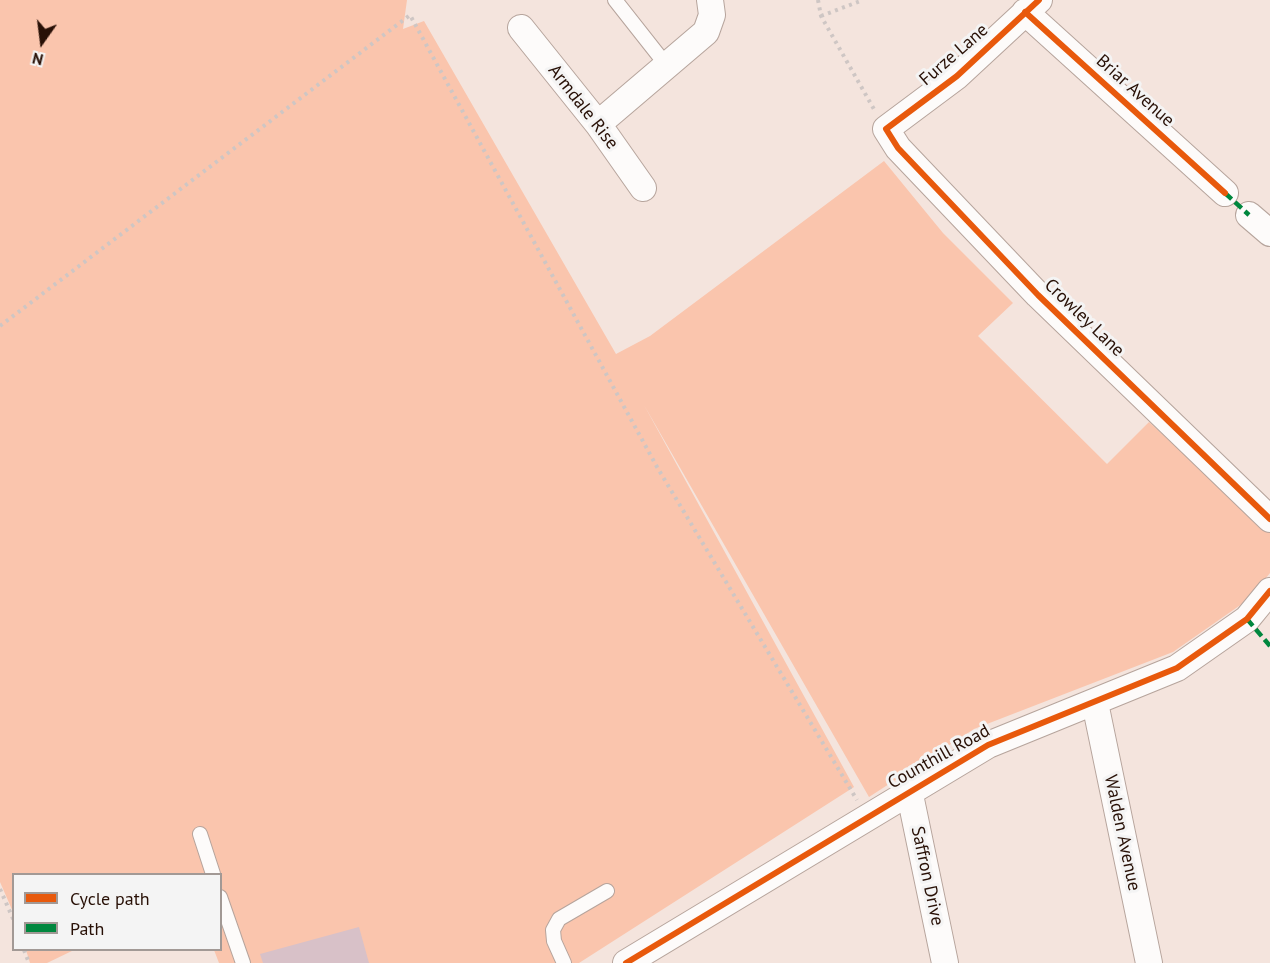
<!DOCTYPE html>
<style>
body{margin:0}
#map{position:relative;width:1270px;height:963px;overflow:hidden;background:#f4e4dd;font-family:"PT Sans",sans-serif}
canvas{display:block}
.legend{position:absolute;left:12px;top:873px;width:210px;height:78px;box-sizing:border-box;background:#f4f4f4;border:2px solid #a29995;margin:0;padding:8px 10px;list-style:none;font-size:18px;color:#281006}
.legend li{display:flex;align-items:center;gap:12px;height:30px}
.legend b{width:30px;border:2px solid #a29995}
.north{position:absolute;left:12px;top:12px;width:60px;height:60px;-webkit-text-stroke:4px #f4f4f4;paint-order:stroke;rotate:194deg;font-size:16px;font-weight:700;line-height:24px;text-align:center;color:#281006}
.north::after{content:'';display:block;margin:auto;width:21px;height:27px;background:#281006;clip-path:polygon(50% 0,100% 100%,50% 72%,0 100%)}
</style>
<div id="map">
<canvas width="1270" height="963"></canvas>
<ul class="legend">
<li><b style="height:8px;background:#e8590c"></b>Cycle path</li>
<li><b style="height:8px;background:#00873e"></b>Path</li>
</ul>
<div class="north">N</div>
</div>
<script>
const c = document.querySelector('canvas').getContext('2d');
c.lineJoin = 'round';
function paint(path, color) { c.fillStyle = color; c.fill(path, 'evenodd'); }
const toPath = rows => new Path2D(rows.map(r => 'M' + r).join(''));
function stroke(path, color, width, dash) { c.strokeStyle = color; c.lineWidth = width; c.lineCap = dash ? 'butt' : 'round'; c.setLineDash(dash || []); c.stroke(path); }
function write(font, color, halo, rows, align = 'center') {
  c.font = font + ' "PT Sans",sans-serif'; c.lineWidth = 6; c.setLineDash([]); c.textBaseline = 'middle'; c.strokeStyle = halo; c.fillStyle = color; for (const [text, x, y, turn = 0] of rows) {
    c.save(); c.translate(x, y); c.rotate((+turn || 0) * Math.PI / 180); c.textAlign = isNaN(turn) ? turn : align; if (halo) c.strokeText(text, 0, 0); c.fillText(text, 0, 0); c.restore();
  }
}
paint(toPath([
 [0,0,407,0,403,29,424,21,616,354,650,336,884,161,943,233,1013,303,978,336,1107,464,1149,422,1270,532,1270,573,1249,599,1173,652,974,729,869,797,644,405,854,787,579,963,219,963,214,950,220,950,220,874,14,874,13,912,0,882],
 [26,950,74,950,47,963,30,963]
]), '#fac5ad');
paint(toPath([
 [359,927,369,963,263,963,260,954]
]), '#d8c1c8');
const service = toPath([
 [615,0,667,66],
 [200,834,213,874],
 [220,897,243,963],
 [564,963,554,941,553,930,559,919,607,891]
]);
const minor = toPath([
 [1039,0,957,76,886,129,898,148,1038,295,1270,519],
 [1025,12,1225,193],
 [521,28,598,124,643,188],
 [598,124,706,32,712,15,710,0],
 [1249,215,1270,233],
 [1095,703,1149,963],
 [909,790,945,963],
 [626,963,988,745,1177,668,1247,619,1270,591]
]);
stroke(service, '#b6a49c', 16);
stroke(minor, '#b6a49c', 28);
stroke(toPath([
 [818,0,821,16,875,111],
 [821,16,863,0],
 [0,326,410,15,657,467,857,800],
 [0,889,14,921],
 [24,950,29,963]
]), '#cec6c4', 4, [3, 4.5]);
stroke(service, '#fdfbfa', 14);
stroke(minor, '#fdfbfa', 26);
stroke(toPath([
 [1225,193,1249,215],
 [1247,619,1270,646]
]), '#00873e', 4.5, [9, 4.5]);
stroke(toPath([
 [1039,0,957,76,886,129,898,148,1038,295,1270,519],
 [1025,12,1225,193],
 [626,963,988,745,1177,668,1247,619,1270,591]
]), '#e8590c', 6);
write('18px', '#281006', '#f4f4f4', [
 ["Furze Lane",954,55,-41],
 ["Briar Avenue",1135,91,42],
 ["Armdale Rise",583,107,52],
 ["Crowley Lane",1084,318,44],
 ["Counthill Road",939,757,-29],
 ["Walden Avenue",1122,833,78],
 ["Saffron Drive",927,876,78]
]);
</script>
